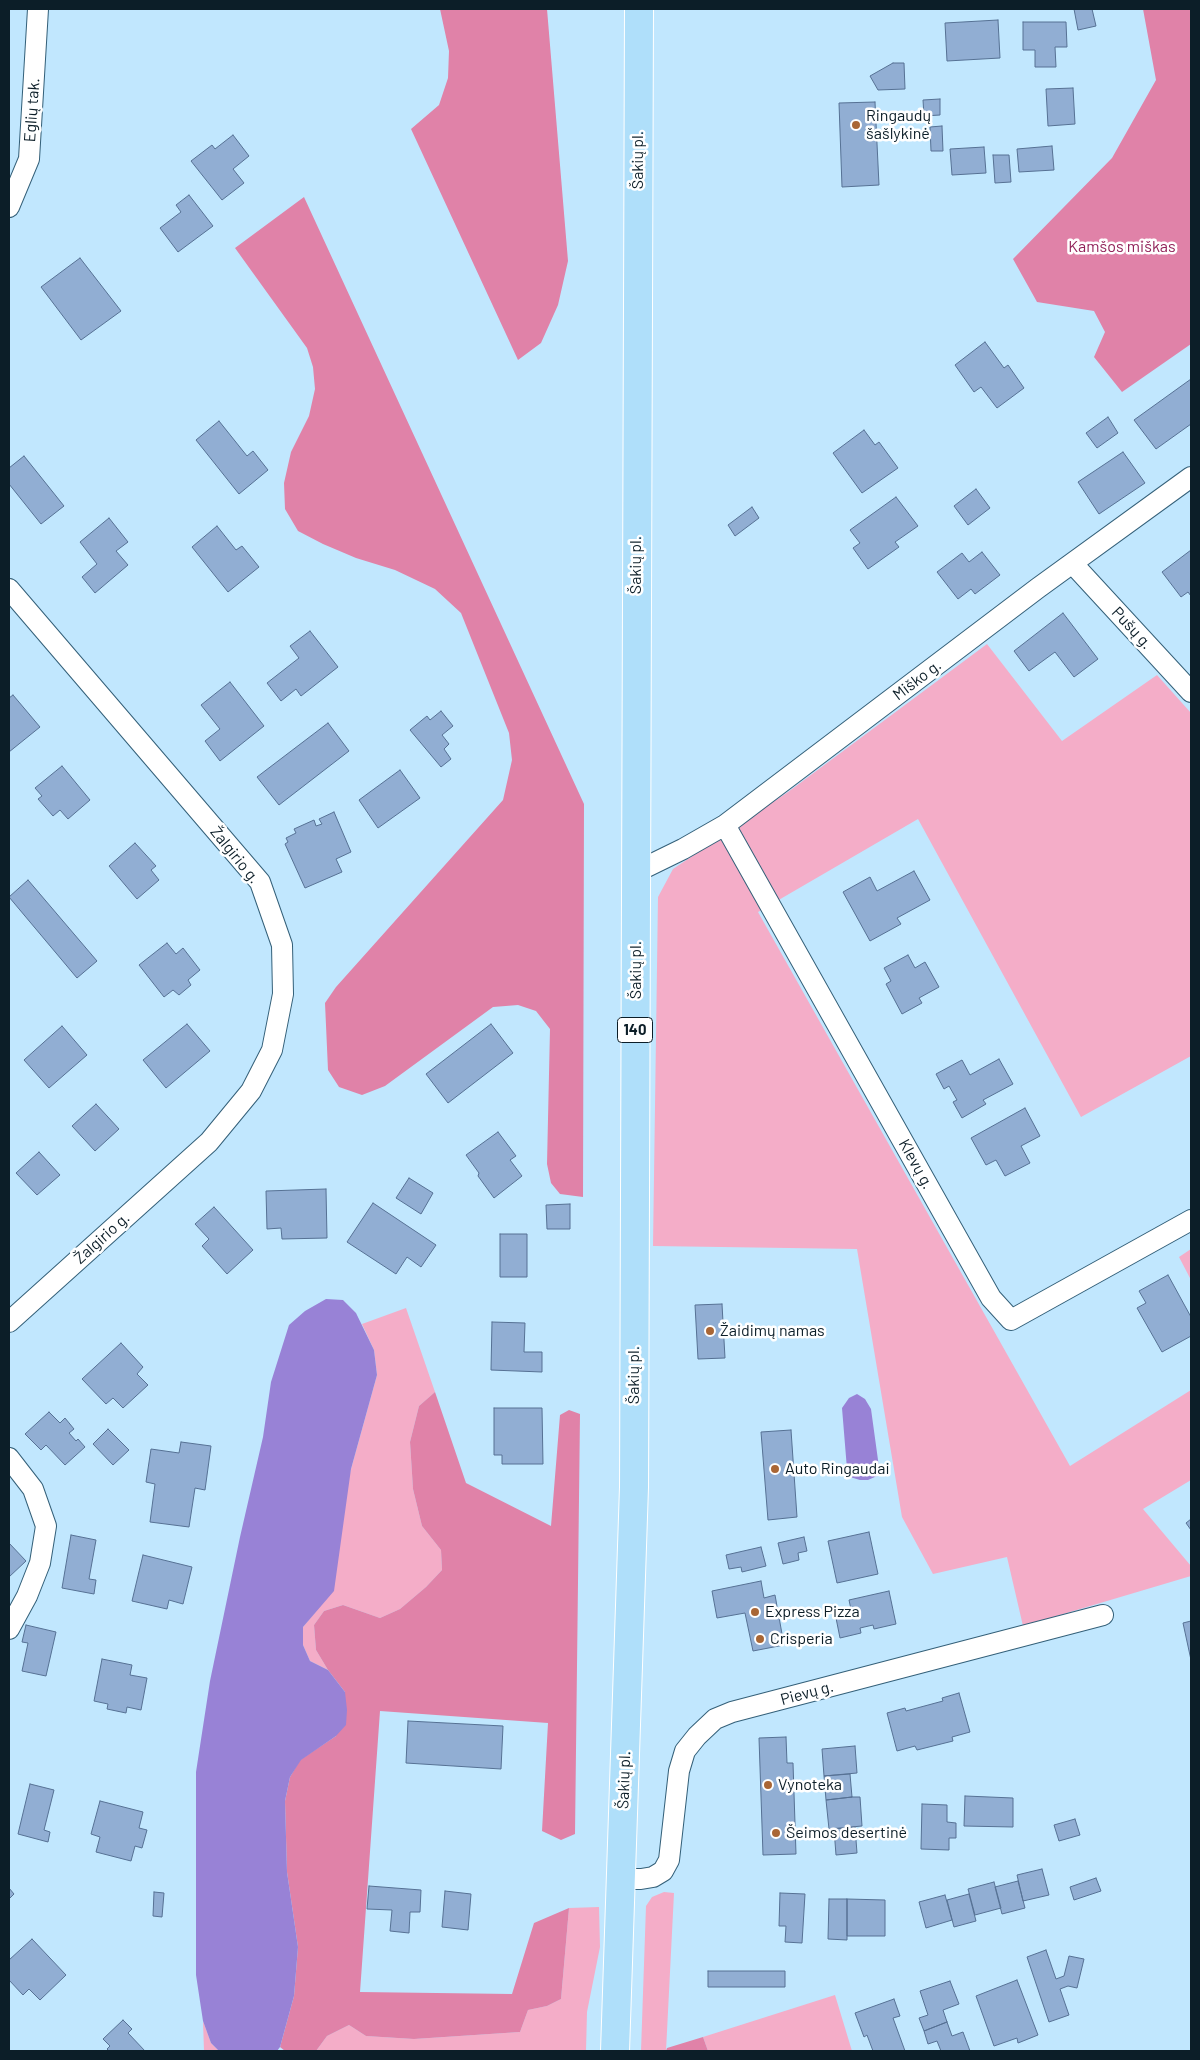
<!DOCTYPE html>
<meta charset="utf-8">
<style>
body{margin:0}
#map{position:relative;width:1200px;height:2060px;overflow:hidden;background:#c1e7fe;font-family:Barlow,sans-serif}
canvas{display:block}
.frame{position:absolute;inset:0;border:10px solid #0c1e28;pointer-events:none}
</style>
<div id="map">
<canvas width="1200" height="2060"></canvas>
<div class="frame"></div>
</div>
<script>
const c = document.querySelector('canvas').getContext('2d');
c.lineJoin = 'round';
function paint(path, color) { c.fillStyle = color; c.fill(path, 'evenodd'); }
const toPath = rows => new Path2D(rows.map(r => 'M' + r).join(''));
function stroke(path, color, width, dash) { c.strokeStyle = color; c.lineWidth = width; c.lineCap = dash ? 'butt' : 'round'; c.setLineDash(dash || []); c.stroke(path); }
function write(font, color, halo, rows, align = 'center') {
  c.font = font + ' Barlow,sans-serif'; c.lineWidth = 5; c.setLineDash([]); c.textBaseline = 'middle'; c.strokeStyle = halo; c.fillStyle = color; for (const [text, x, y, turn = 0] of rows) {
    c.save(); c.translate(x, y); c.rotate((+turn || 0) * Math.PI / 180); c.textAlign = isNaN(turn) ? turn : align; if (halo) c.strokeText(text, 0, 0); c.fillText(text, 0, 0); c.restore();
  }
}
paint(toPath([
 [987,644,1062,741,1157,675,1191,713,1191,1056,1081,1117,918,819,758,912,1070,1466,1191,1390,1191,1480,1143,1509,1191,1566,1191,1576,1023,1626,1007,1557,933,1574,902,1517,857,1249,653,1246,658,897,673,869,788,792],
 [1191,1249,1191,1280,1179,1257],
 [406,1308,435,1392,419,1406,410,1442,413,1489,422,1526,441,1550,442,1570,426,1587,400,1609,380,1618,343,1605,324,1611,314,1625,316,1650,328,1670,310,1661,303,1645,303,1627,316,1611,351,1469,377,1375,374,1350,362,1324],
 [664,1892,674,1893,666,2051,641,2051,646,1906,652,1897],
 [599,1907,600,1947,587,2012,586,2051,316,2051,327,2036,349,2025,366,2036,414,2039,520,2032,528,2010,547,2006,561,1999,569,1908],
 [835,1995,852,2051,708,2051,703,2037],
 [203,2021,211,2043,219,2051,204,2051]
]), '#f4adc8');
paint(toPath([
 [440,9,547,9,568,261,558,305,541,343,518,360,411,129,439,105,448,78,449,51],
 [1143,9,1191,9,1191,344,1122,392,1094,357,1105,332,1094,311,1037,302,1013,259,1112,158,1156,80],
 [304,197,584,804,583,1197,560,1194,551,1183,547,1164,550,1029,536,1011,518,1005,493,1007,385,1086,362,1095,339,1087,328,1070,325,1003,336,987,503,800,512,760,509,733,461,613,435,589,395,570,356,558,323,544,298,531,285,509,284,483,291,452,309,416,315,389,313,367,307,348,235,248],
 [435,1392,466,1483,551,1526,560,1415,569,1410,580,1414,575,1834,561,1840,542,1831,548,1723,380,1711,360,1992,512,1994,534,1923,569,1908,561,1999,547,2006,528,2010,520,2032,414,2039,366,2036,349,2025,327,2036,316,2051,285,2051,280,2047,294,1996,298,1947,287,1872,285,1801,290,1777,300,1760,336,1736,345,1692,328,1670,316,1650,314,1625,324,1611,343,1605,380,1618,400,1609,426,1587,442,1570,441,1550,422,1526,413,1489,410,1442,419,1406],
 [703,2037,708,2051,666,2051,667,2048]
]), '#e082a8');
paint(toPath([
 [326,1299,343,1300,356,1313,374,1350,377,1375,351,1469,334,1591,303,1627,303,1645,310,1661,328,1670,345,1692,347,1710,346,1725,336,1736,301,1760,290,1777,285,1801,287,1872,298,1947,294,1996,280,2047,277,2051,219,2051,211,2043,203,2021,196,1975,196,1772,210,1681,240,1537,263,1437,271,1382,289,1325,305,1311],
 [857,1394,865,1399,871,1409,878,1460,879,1471,877,1476,868,1480,860,1480,850,1477,847,1469,842,1408,849,1398]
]), '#9882d6');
const building = toPath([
 [1074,9,1092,9,1096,26,1078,30,1074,9],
 [998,20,1000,58,947,61,945,23,998,20],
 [1023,22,1066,22,1067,47,1055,47,1056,67,1035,67,1035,50,1023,50,1023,22],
 [893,63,904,63,905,89,878,90,870,76,893,63],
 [1073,88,1075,124,1048,126,1046,89,1073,88],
 [940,99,940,115,924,116,923,100,940,99],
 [875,102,879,185,842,187,839,103,875,102],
 [942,126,943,151,931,151,930,127,942,126],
 [233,135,249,156,233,169,244,183,222,200,191,161,212,145,215,149,233,135],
 [1052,146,1054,170,1019,172,1017,149,1052,146],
 [984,147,986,173,952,175,950,149,984,147],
 [993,155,1009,155,1011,182,995,183,993,155],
 [189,195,213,226,178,252,160,228,181,212,176,205,189,195],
 [80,258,121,311,81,340,41,287,80,258],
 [985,342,1004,368,1008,365,1024,388,997,408,981,387,974,392,955,365,985,342],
 [1191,379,1191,424,1156,449,1134,420,1191,379],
 [1108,417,1118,433,1097,448,1086,433,1108,417],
 [219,421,247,456,253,451,268,470,239,494,196,440,219,421],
 [864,430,875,445,879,442,898,468,862,493,833,453,864,430],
 [1123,452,1145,483,1099,514,1078,482,1123,452],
 [24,456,64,506,41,524,9,484,9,468,24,456],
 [976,489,990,508,968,525,954,506,976,489],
 [896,497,918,526,895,542,899,547,868,569,853,548,860,543,850,530,896,497],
 [752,507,759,518,735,536,728,525,752,507],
 [109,518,128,542,116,551,128,565,95,593,82,577,97,564,80,542,109,518],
 [217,526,236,550,242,546,259,567,228,592,192,547,217,526],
 [1191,550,1191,596,1188,592,1181,597,1162,572,1191,550],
 [982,552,1000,575,975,594,971,589,958,599,937,572,962,553,969,562,982,552],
 [1063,613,1098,659,1074,677,1055,652,1029,671,1014,651,1063,613],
 [310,631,338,667,301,696,296,689,281,701,267,683,299,658,290,646,310,631],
 [230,682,264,726,220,761,205,741,220,729,201,705,230,682],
 [13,695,40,727,9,752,9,698,13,695],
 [441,711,453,726,442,735,449,744,444,749,451,759,441,767,410,730,427,716,430,720,441,711],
 [328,723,349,751,279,805,257,777,328,723],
 [62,766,90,800,68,819,60,810,53,816,38,799,42,796,35,788,62,766],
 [400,770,420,798,378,828,359,800,400,770],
 [334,812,351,852,336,859,342,872,305,888,285,844,288,842,286,838,296,833,294,829,314,820,316,826,322,824,319,819,334,812],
 [135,843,156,866,151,870,159,880,137,899,109,866,135,843],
 [914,871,930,900,897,918,901,924,870,941,843,892,870,877,877,891,914,871],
 [28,880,97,961,77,978,9,897,28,880],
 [167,943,176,954,183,948,200,970,188,980,191,985,179,995,173,990,164,997,139,965,167,943],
 [908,955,915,968,925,962,939,987,919,998,922,1003,902,1014,886,984,891,981,884,968,908,955],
 [187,1024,210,1051,166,1088,143,1060,187,1024],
 [491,1024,513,1053,448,1103,426,1074,491,1024],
 [62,1026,87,1055,49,1088,24,1060,62,1026],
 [999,1059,1013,1084,983,1100,986,1104,962,1118,953,1102,957,1100,949,1086,944,1089,936,1074,962,1060,970,1075,999,1059],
 [96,1104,119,1129,95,1151,72,1126,96,1104],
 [1025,1108,1040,1136,1021,1146,1030,1163,1005,1176,996,1160,986,1165,971,1138,1025,1108],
 [498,1132,516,1156,510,1160,522,1176,494,1198,478,1176,479,1173,466,1155,498,1132],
 [39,1152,60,1175,37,1195,16,1173,39,1152],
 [409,1178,433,1193,421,1214,396,1198,409,1178],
 [326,1189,327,1238,282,1239,281,1228,267,1229,266,1191,326,1189],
 [373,1203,436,1245,421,1267,407,1257,396,1274,347,1242,373,1203],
 [570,1204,570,1229,547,1229,546,1205,570,1204],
 [214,1207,253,1250,227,1274,202,1246,209,1239,195,1224,214,1207],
 [500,1234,527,1234,527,1277,500,1277,500,1234],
 [1168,1275,1191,1317,1191,1336,1162,1352,1137,1308,1146,1303,1139,1291,1168,1275],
 [722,1304,725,1358,698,1359,695,1305,722,1304],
 [492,1322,525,1323,524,1352,542,1352,542,1372,491,1370,492,1322],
 [121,1343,143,1367,137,1374,148,1385,123,1408,113,1398,106,1404,82,1379,121,1343],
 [494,1408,542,1408,543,1464,502,1464,502,1455,494,1455,494,1408],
 [49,1412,60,1423,65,1418,74,1429,69,1433,76,1441,78,1439,85,1447,65,1465,46,1445,41,1450,25,1434,49,1412],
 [108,1429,129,1450,113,1465,93,1444,108,1429],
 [791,1430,797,1517,768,1520,761,1432,791,1430],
 [181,1442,211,1446,205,1490,195,1488,189,1527,150,1522,155,1484,146,1482,151,1449,179,1453,181,1442],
 [1191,1519,1191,1530,1186,1523,1191,1519],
 [869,1532,878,1574,837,1583,828,1541,869,1532],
 [71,1535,96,1540,89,1579,96,1580,94,1594,62,1588,71,1535],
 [804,1537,807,1551,798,1553,799,1560,783,1564,778,1543,804,1537],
 [9,1543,26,1561,9,1577,9,1543],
 [761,1547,766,1566,742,1572,741,1567,729,1569,726,1555,761,1547],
 [143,1555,192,1567,183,1604,169,1600,167,1609,132,1601,143,1555],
 [761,1581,764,1598,775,1595,784,1645,753,1651,745,1613,717,1618,712,1591,761,1581],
 [889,1591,896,1624,874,1629,873,1625,860,1628,861,1633,840,1638,836,1618,852,1614,849,1600,889,1591],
 [1191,1621,1191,1660,1183,1623,1191,1621],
 [26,1625,56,1632,46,1676,22,1671,28,1643,22,1642,26,1625],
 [102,1659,132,1665,130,1675,147,1678,141,1710,127,1707,126,1713,107,1709,108,1704,94,1701,102,1659],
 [959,1693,970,1732,952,1737,953,1741,917,1750,915,1746,897,1751,887,1713,905,1708,906,1711,943,1701,942,1698,959,1693],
 [408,1721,503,1726,501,1769,406,1763,408,1721],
 [786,1737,787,1763,793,1763,796,1854,763,1855,759,1738,786,1737],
 [855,1746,857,1773,824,1776,822,1749,855,1746],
 [850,1774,852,1797,826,1800,824,1776,850,1774],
 [30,1784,54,1790,44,1830,50,1832,48,1842,18,1834,30,1784],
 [965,1796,1013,1798,1013,1827,964,1826,965,1796],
 [852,1797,860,1797,862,1826,829,1829,826,1800,852,1797],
 [100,1801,143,1812,139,1828,147,1830,142,1848,135,1846,131,1861,96,1852,100,1837,91,1834,100,1801],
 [922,1804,947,1805,947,1822,956,1823,956,1838,949,1838,949,1850,921,1849,922,1804],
 [1075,1819,1080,1835,1059,1841,1054,1825,1075,1819],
 [855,1827,857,1853,836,1855,834,1829,855,1827],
 [1042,1869,1049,1895,1023,1901,1017,1875,1042,1869],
 [1096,1878,1101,1891,1074,1900,1070,1887,1096,1878],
 [1018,1881,1025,1908,1002,1914,995,1887,1018,1881],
 [994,1882,1001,1908,975,1915,968,1889,994,1882],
 [369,1886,421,1890,420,1912,410,1912,409,1933,390,1931,392,1910,367,1909,369,1886],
 [9,1888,14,1894,9,1899,9,1888],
 [445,1891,471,1894,468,1930,442,1927,445,1891],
 [154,1892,164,1893,162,1917,153,1916,154,1892],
 [780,1893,805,1894,802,1943,785,1942,786,1926,779,1926,780,1893],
 [969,1894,976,1921,954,1927,947,1900,969,1894],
 [945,1895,952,1920,926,1928,919,1902,945,1895],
 [829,1899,847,1899,847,1940,828,1939,829,1899],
 [847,1899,885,1900,885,1936,847,1936,847,1899],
 [32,1939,66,1975,40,2000,29,1989,23,1995,9,1980,9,1960,32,1939],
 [1046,1950,1056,1979,1064,1976,1069,1956,1084,1959,1077,1988,1068,1986,1060,1989,1069,2015,1049,2022,1027,1957,1046,1950],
 [708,1971,785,1971,785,1987,708,1987,708,1971],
 [1017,1980,1038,2035,1018,2043,1017,2038,994,2046,976,1996,1017,1980],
 [950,1981,959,2004,943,2010,947,2022,924,2031,919,2018,928,2015,920,1991,950,1981],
 [894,1999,900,2016,893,2018,905,2051,873,2051,867,2035,864,2037,855,2013,894,1999],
 [123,2020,132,2029,128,2033,145,2051,109,2051,107,2049,110,2046,103,2039,123,2020],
 [947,2022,952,2036,963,2032,970,2051,941,2051,937,2041,928,2044,924,2031,947,2022]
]);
paint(building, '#91aed3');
stroke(building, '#567194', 1);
const minor = toPath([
 [9,207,29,159,38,9],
 [1073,564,1191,692],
 [9,589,260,882,282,945,283,994,272,1050,251,1091,209,1142,9,1322],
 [725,825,991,1298,1011,1320,1191,1220],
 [636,872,683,849,725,825,1038,588,1191,477],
 [9,1458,33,1489,46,1526,40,1563,27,1596,9,1629],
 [622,1879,641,1879,653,1877,663,1871,669,1860,679,1771,685,1751,697,1736,715,1719,732,1712,1103,1615]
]);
const primary = toPath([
 [615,2051,634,1487,639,9]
]);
stroke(minor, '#346079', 22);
stroke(primary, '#fff', 30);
stroke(minor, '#fff', 20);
stroke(primary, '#afdffa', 28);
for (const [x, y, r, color] of [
 [856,125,5,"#a96635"],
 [710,1331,5,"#a96635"],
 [775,1469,5,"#a96635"],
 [755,1612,5,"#a96635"],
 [760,1639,5,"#a96635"],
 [768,1785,5,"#a96635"],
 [776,1833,5,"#a96635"]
]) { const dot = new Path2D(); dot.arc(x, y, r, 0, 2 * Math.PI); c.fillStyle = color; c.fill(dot); stroke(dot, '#fff', 2); }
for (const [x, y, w] of [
 [635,1030,35]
]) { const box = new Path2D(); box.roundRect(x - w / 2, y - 12.5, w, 25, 4); c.fillStyle = '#fff'; c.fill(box); stroke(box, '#0c1e28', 1); }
write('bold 15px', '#0c1e28', null, [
 ["140",635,1030]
]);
write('16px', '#0c1e28', '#fff', [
 ["Eglių tak.",32,110,-86],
 ["Šakių pl.",638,160,-90],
 ["Šakių pl.",636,565,-90],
 ["Pušų g.",1132,628,47],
 ["Miško g.",917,680,-37],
 ["Žalgirio g.",235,855,51],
 ["Šakių pl.",636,970,-90],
 ["Klevų g.",916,1164,61],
 ["Žalgirio g.",102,1238,-42],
 ["Šakių pl.",634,1375,-90],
 ["Pievų g.",807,1693,-15],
 ["Šakių pl.",624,1780,-88]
]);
write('16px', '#0c1e28', '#fff', [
 ["Ringaudų",866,116],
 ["šašlykinė",866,134],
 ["Žaidimų namas",720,1331],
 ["Auto Ringaudai",785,1469],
 ["Express Pizza",765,1612],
 ["Crisperia",770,1639],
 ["Vynoteka",778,1785],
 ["Šeimos desertinė",786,1833]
], 'left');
write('16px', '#912259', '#fff', [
 ["Kamšos miškas",1122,247]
]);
</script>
